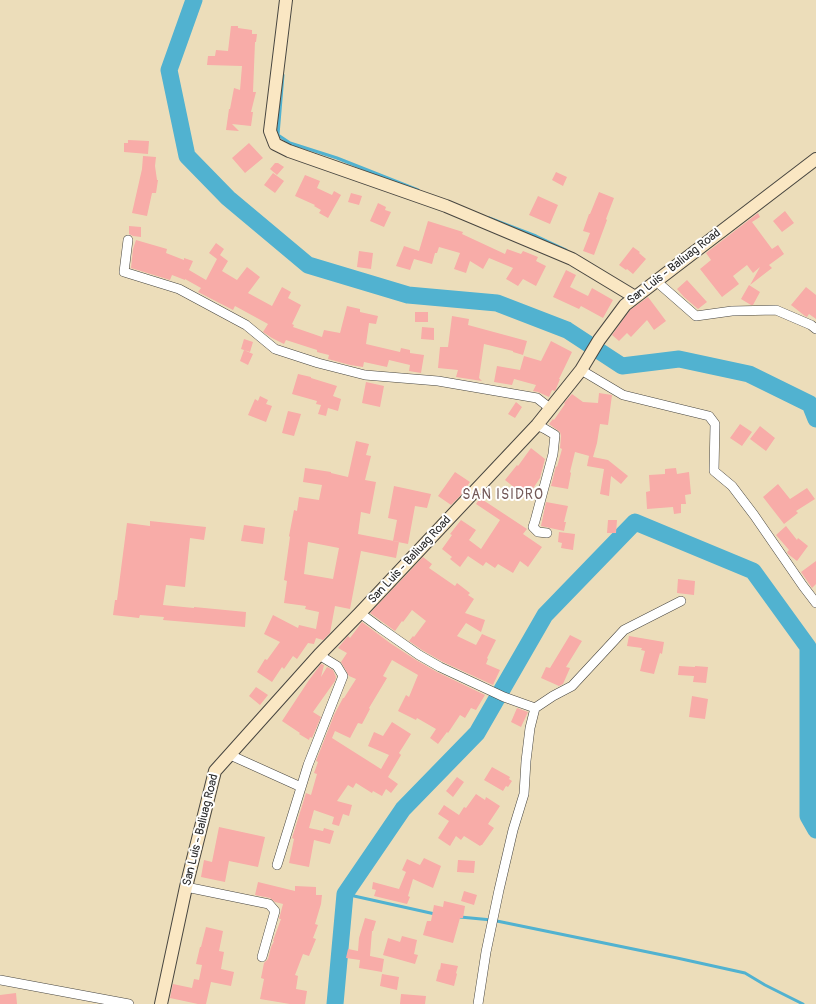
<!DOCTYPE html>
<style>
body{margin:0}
canvas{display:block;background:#ecddba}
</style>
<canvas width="816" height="1004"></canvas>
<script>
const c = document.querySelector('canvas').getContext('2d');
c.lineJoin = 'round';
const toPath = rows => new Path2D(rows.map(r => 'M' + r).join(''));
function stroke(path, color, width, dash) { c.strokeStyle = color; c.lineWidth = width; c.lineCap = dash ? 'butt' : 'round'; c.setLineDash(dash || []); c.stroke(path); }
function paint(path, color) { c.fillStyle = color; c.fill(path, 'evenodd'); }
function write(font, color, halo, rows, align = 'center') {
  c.font = font + ' Pangolin,sans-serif'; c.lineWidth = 4; c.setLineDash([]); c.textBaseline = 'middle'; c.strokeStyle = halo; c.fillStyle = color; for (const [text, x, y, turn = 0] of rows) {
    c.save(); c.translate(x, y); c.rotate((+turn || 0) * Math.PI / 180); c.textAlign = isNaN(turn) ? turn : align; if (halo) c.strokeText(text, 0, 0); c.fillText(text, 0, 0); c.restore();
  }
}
stroke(toPath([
 [283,75,278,135,290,143,337,158,418,190],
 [489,218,536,236,566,250],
 [345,894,435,914],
 [460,917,492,920,677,958,745,973,765,985,803,1004]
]), '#51b2d0', 3);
stroke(toPath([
 [194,0,169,70,187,156,228,198,308,265,408,295,497,303,567,330,622,366,679,359,749,374,810,404,816,419],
 [335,1004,345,894,403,809,477,733,545,615,635,522,753,571,808,647,808,816,816,830]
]), '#51b2d0', 17);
paint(toPath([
 [231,26,238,26,238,28,252,30,252,34,257,34,256,42,255,42,253,92,256,92,251,112,253,112,251,126,232,124,239,131,226,130,229,109,230,109,234,88,240,90,242,66,207,65,208,56,215,56,216,50,228,51],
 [128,140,149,141,148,154,124,152,124,143,128,143],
 [249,143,263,158,245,173,232,158],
 [143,156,156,157,155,166,157,180,158,180,156,193,152,193,147,216,132,213,142,169],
 [275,163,278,163,284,167,277,175,270,169],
 [556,172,567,177,563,186,552,180],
 [273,173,284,181,275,193,264,185],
 [305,175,320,181,317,188,332,195,334,191,341,195,328,218,319,213,321,210,314,206,315,205,295,196],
 [599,192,614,198,606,219,607,220,594,255,583,251,590,233,583,231,589,214,590,214],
 [351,193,362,196,359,205,348,202],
 [538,196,558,205,550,224,529,215],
 [378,203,386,207,385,210,391,212,384,227,370,221],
 [785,211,794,223,782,232,773,221],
 [758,213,760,217,752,222,772,249,778,245,784,254,769,265,772,268,750,285,760,267,753,273,747,265,733,276,739,284,722,297,700,269,711,260,706,253],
 [428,221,463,232,462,234,505,254,507,249,521,254,523,251,538,257,536,261,546,266,536,286,523,279,518,286,506,279,513,268,489,258,483,269,470,261,466,273,454,269,460,253,439,247,437,253,435,253,432,264,414,259,410,270,396,266,404,246,419,251],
 [129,226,141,227,141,237,133,236,129,234],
 [136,240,167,249,166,253,184,260,184,258,193,261,189,270,206,280,217,259,209,253,216,243,224,249,220,255,228,261,222,271,237,280,247,267,260,277,248,293,272,306,282,287,291,292,288,298,301,305,292,324,294,325,293,327,322,337,324,330,340,333,347,306,360,309,360,312,378,316,376,324,369,323,366,344,400,352,401,348,410,350,410,353,424,355,421,373,409,371,410,365,389,360,387,367,364,362,363,367,350,365,328,359,329,355,317,352,317,350,286,340,284,344,272,338,263,332,268,324,235,306,233,310,198,292,201,288,185,279,185,280,172,275,170,280,131,268,133,249],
 [633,247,640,252,639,253,646,259,633,274,627,269,626,270,619,265],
 [359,251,373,253,371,269,357,267],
 [566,270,576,275,570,287,588,296,592,288,613,300,603,318,581,306,579,309,553,297],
 [687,280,707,302,698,309,684,297,677,289],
 [749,285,760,292,753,305,751,305,741,299],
 [806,287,816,295,816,319,809,314,807,317,805,316,791,305],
 [648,297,666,321,654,330,647,320,631,337,627,333,619,341,612,335,630,310],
 [415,312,428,312,428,322,415,322],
 [452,316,469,319,468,325,527,341,523,355,513,352,513,351,484,344,479,378,482,381,456,377,458,370,438,368,440,347,448,347],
 [422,327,434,328,434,340,421,339],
 [244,339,253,342,250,352,241,349],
 [551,341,572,352,559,379,560,379,556,389,555,391,552,390,549,397,538,392,533,391,536,385,514,379,512,385,494,382,497,366,520,370,524,356,541,361],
 [244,350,253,354,248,365,240,361],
 [298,374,311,377,311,378,337,386,333,396,341,399,338,411,328,408,326,416,318,414,321,405,316,404,317,401,292,394],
 [366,382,384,386,380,407,362,403],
 [599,393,612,395,608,425,600,424,597,443,593,457,608,460,628,476,621,484,611,476,609,496,600,494,604,469,587,466,589,456,593,457,575,452,570,472,571,473,568,489,551,486,556,466,557,467,562,449,560,448,561,436,560,432,549,424,553,419,554,420,565,404,564,403,572,394,583,402,598,403],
 [260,396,268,400,266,404,272,406,266,422,248,415,255,399,258,401],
 [516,402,522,407,515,418,508,414],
 [288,411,301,414,294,436,282,433],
 [740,424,752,432,742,446,730,438],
 [760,426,775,438,766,451,750,439],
 [356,441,369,444,366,455,371,456,365,480,376,482,370,514,361,512,358,534,399,542,396,558,361,551,350,609,335,606,330,633,323,640,316,638,314,644,308,643,297,659,293,656,284,669,282,667,272,682,257,672,265,659,267,660,280,642,264,634,273,615,298,628,299,625,316,629,319,612,305,609,306,606,284,603,287,581,284,580,290,537,289,536,294,510,297,511,299,497,319,500,322,485,303,482,305,468,331,472,331,473,348,477],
 [308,542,339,548,333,579,304,574],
 [531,448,545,459,540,478,526,499,518,494,520,492,505,480,517,465,518,466],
 [676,468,677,474,689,472,691,494,685,495,686,504,681,504,681,513,674,514,673,507,647,509,646,492,650,491,649,475,665,474,665,469],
 [455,472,470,482,461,495,451,505,438,496],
 [778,484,790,499,807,488,815,499,796,511,798,513,784,524,763,497],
 [394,486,431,494,427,508,415,506,408,544,393,541,397,520,388,518],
 [480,498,527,529,523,534,542,547,528,567,520,561,513,573,498,564,495,568,486,562,483,566,468,556,460,567,450,559,452,557,442,549,452,535,450,534,461,520,476,530,469,540,481,549,500,520,476,504],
 [546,502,568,506,564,522,566,522,564,531,541,526],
 [608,520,617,520,616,533,607,533],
 [150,521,206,527,204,540,190,538,185,587,166,585,163,605,194,608,194,607,246,612,245,627,163,620,164,617,140,615,139,618,113,615,115,600,117,600,127,523,150,526],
 [244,525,265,528,263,544,241,541],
 [786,526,797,540,798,538,808,546,797,561,788,554,787,552,789,550,776,535],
 [559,532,575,534,573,550,561,548,562,543,558,542],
 [423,557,432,564,429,568,455,586,457,583,470,593,468,595,474,599,465,613,485,620,481,632,466,623,457,636,476,645,482,634,496,640,487,658,488,659,486,664,500,670,493,685,443,662,422,650,409,641,413,636,414,637,426,621,412,610,403,622,402,621,395,631,370,613],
 [816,561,816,584,812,588,801,572],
 [678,579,695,581,694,595,677,593],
 [362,622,390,643,416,660,437,672,485,695,476,710,471,708,465,718,460,715,448,733,447,732,438,744,430,738,436,729,417,718,416,720,398,711,406,695,409,697,418,675,392,660,383,676,387,678,369,708,370,709,362,724,358,723,350,738,335,731,332,738,381,769,389,755,368,746,374,732,383,736,392,722,411,734,399,753,401,755,388,777,398,784,391,793,386,789,382,796,373,791,372,793,356,783,353,788,348,785,337,801,352,805,349,816,343,814,339,826,332,824,334,817,314,810,309,828,323,831,324,828,334,831,330,844,314,840,309,867,289,863,294,839,292,838,306,793,311,795,317,774,314,773,318,762,316,761,334,715,343,698,344,698,356,679,349,676,341,662,347,653,338,648,348,636,350,638],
 [570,635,582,641,566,667,570,668,563,684,559,686,541,678,546,667,550,668],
 [629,636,664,642,662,654,660,653,654,674,640,671,645,651,641,650,642,648,627,646],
 [321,664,324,665,321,677,327,667,333,670,336,677,335,681,313,712,321,717,312,738,310,737,309,740,299,734,300,733,282,721,309,680],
 [679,666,695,667,695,666,708,667,706,683,693,682,694,676,678,675],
 [256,687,268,695,260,705,249,696],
 [692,696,708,699,705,719,689,717],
 [517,708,528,712,521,727,511,722],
 [492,767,510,777,509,779,512,781,508,787,506,786,503,791,484,780],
 [457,777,464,782,453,797,446,791],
 [476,794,485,800,486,797,500,806,488,824,494,828,482,845,481,845,480,846,464,836,461,840,456,836,450,846,438,838,449,821,438,814,444,805,459,815,464,807,466,808],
 [219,827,265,837,258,867,229,861,225,882,201,877,204,860,212,862],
 [424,858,441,866,433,888,413,879,408,896,410,897,407,904,374,896,376,890,372,889,373,882,399,889,406,872,402,870,407,859,420,865],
 [458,860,475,861,474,873,457,872],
 [258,882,295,891,295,886,316,887,316,895,322,895,321,904,315,924,318,925,313,938,316,939,309,956,303,954,295,975,298,976,296,989,307,991,305,1004,290,1004,260,999,264,979,261,978,264,963,268,959,271,947,274,941,273,941,274,938,281,919,279,919,283,904,275,902,270,898,255,895],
 [464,891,477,895,474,905,461,901],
 [444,901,465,906,463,918,460,918,453,943,423,935,427,921,431,921,434,905,443,907],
 [365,918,376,921,373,931,372,931,370,956,384,959,382,972,359,968,360,960,346,958,348,949,358,951,359,938],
 [206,927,223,931,219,951,224,952,221,969,234,972,231,986,211,982,206,1004,198,1004,170,998,173,984,192,988,194,979,199,980,202,965,196,964,200,947,201,947],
 [402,936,417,940,414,954,418,955,415,964,383,955,388,938,400,942],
 [441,963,458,966,456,973,457,974,454,986,436,981,439,969,440,970],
 [382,974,399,977,397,990,380,986],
 [16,993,17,1004,0,1004,0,995],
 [401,994,426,996,425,1004,400,1004]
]), '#f8aca8');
const street = toPath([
 [128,240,124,272,179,289,246,325,275,349,318,363,365,375,438,381,537,398,551,409],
 [656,281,696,316,732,311,776,310,811,325,816,329],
 [581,370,623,395,676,408,709,416,715,424,714,471,732,486,754,515,803,586,816,603],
 [537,425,545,429,555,435,553,454,535,521,533,527,538,532,547,533],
 [360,613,379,627,419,655,440,667,504,697,535,708],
 [230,755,301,787],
 [277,865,308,765,343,676,337,666,319,655],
 [186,887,269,904,275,911,262,957],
 [0,980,129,1004],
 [478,1004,486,952,499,890,513,830,524,794,526,761,530,728,535,708,553,696,572,686,624,630,681,601]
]);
const secondary = toPath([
 [286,0,270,131,275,144,289,151,446,206,572,259,635,297],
 [161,1004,186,887,215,771,319,655,360,613,537,425,581,370,599,340,625,305,816,159]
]);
stroke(street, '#484640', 10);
stroke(secondary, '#484640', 14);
stroke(street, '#fff', 9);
stroke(secondary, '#fae7c3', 12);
write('12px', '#2b2b2b', '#fff', [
 ["San Luis - Baliuag Road",674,267,-38],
 ["San Luis - Baliuag Road",410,560,-47],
 ["San Luis - Baliuag Road",201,830,-76]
]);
c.letterSpacing = '1px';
write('14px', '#735857', '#fff', [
 ["SAN ISIDRO",503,495]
]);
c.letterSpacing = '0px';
</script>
